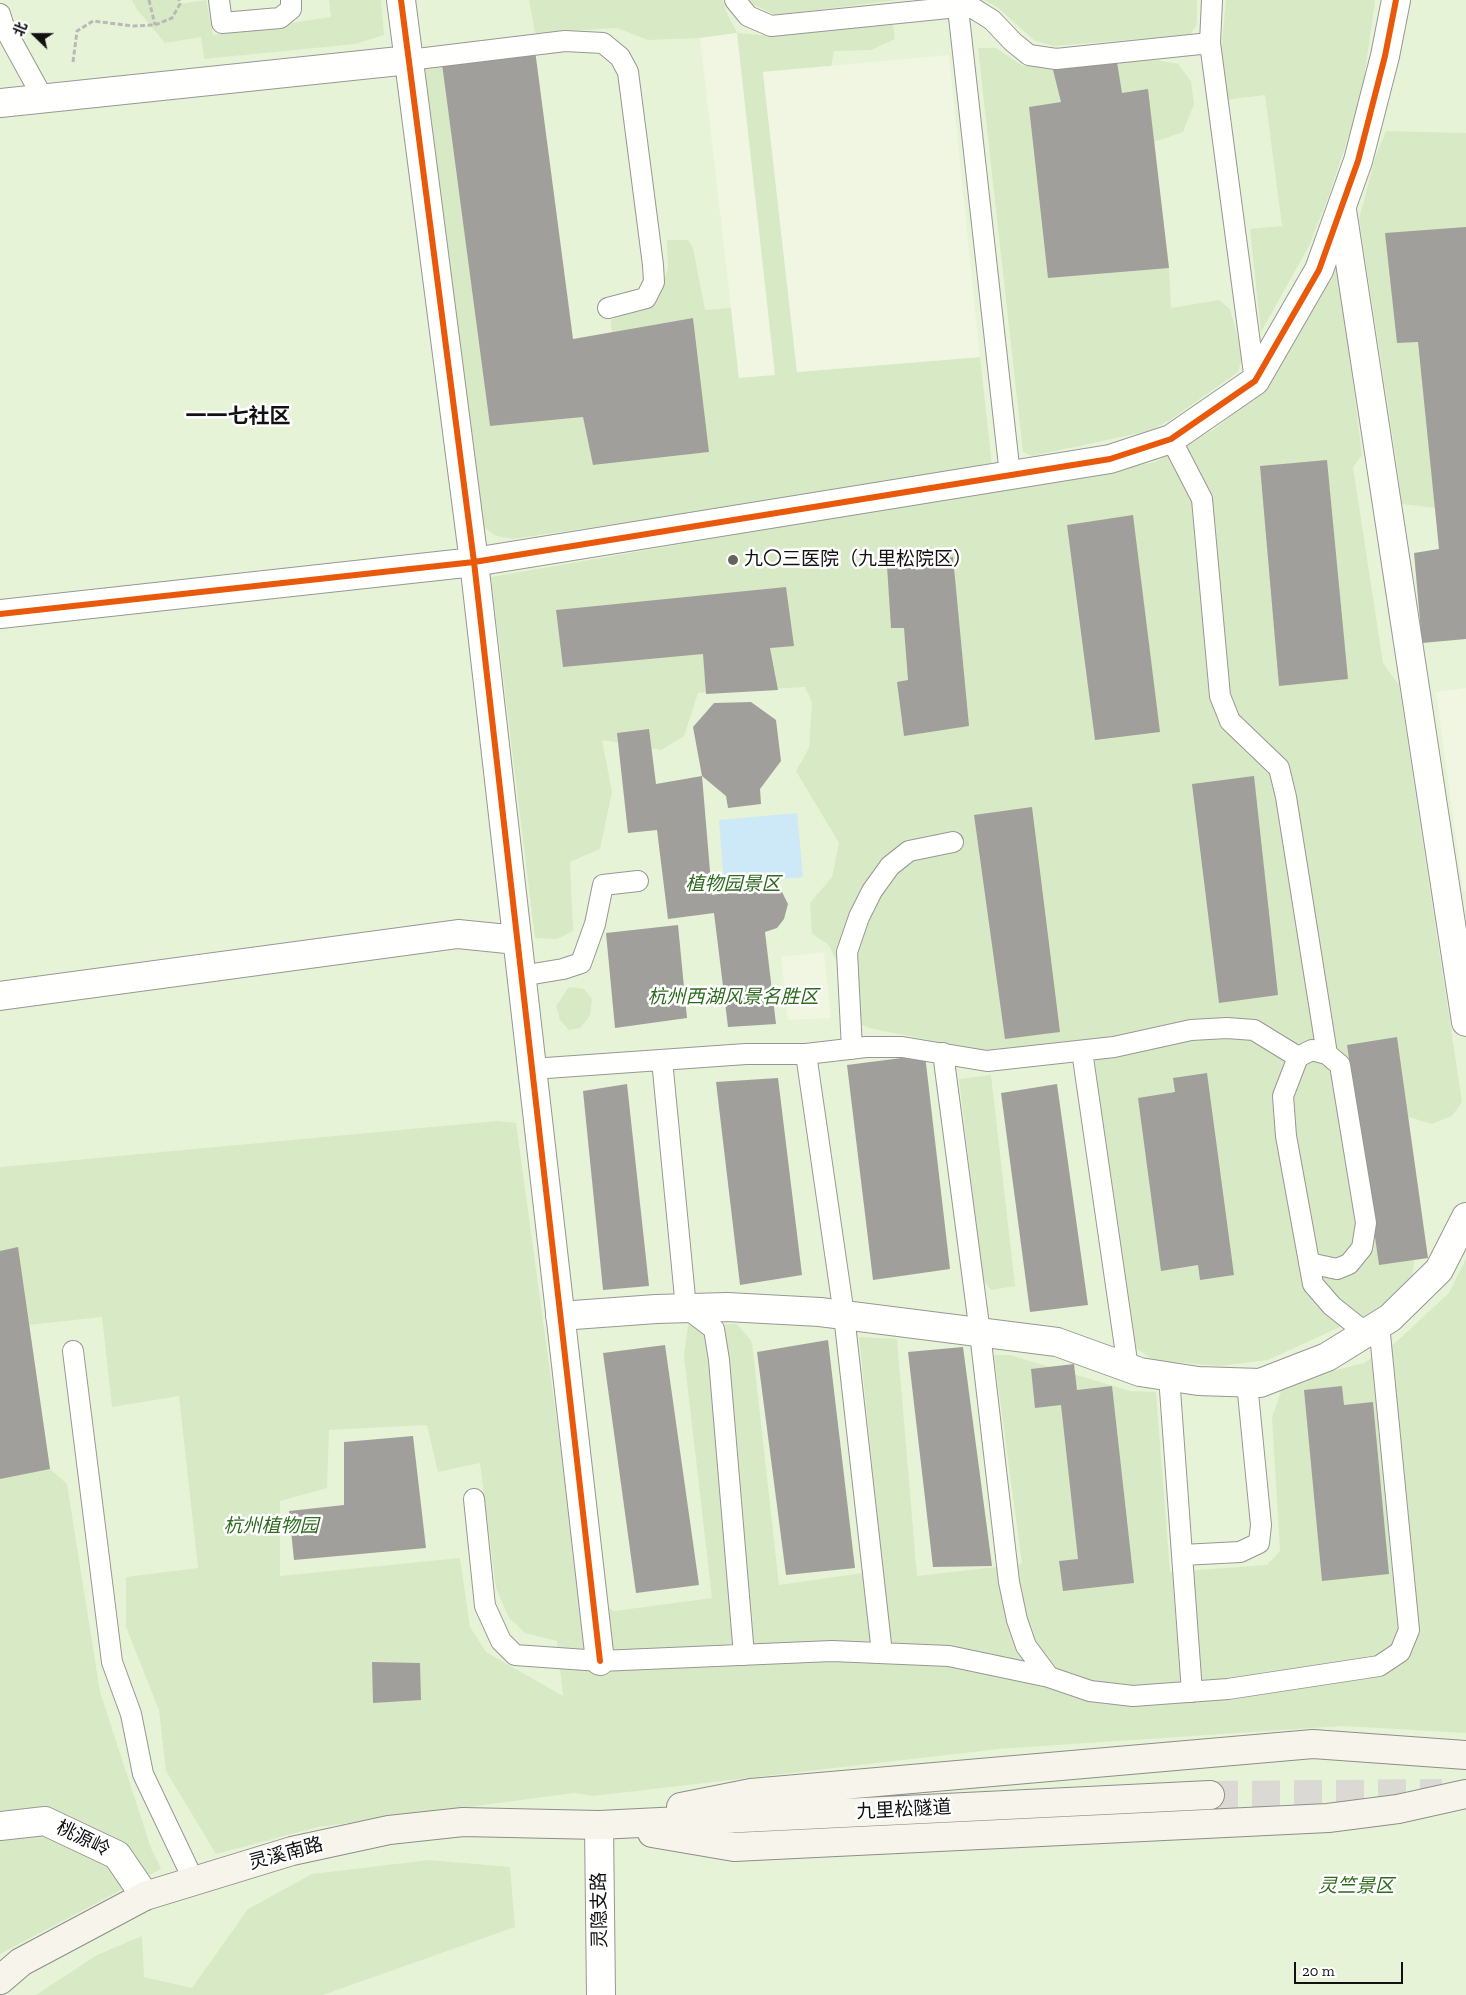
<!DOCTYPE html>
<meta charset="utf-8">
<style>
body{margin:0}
#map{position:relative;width:1466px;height:1995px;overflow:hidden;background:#fdfcf7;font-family:"Zilla Slab","Noto Sans SC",serif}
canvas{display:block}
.north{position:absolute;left:10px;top:10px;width:50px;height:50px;-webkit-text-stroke:4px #fff;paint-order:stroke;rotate:292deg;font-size:14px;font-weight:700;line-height:20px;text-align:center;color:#111}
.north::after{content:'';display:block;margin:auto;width:18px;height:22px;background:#111;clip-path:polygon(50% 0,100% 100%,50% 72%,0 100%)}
.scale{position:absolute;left:1294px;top:1962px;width:109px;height:22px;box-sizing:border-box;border:2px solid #111;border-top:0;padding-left:6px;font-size:15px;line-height:18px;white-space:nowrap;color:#111;-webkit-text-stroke:4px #fff;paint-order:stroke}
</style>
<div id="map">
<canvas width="1466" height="1995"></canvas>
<div class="north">北</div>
<div class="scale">20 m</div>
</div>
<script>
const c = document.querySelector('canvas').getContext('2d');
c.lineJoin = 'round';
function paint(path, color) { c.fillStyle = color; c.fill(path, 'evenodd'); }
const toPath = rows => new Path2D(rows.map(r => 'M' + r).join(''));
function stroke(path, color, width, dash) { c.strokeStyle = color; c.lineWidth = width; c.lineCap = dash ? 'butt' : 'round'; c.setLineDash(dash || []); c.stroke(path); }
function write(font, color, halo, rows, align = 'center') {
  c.font = font + ' "Zilla Slab","Noto Sans SC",serif'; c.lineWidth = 5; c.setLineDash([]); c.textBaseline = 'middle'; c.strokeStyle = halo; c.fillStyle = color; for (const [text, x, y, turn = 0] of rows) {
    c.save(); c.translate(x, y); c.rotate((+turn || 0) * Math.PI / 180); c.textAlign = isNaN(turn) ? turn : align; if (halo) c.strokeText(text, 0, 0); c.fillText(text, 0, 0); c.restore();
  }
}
paint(toPath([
 [0,0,1466,0,1466,1995,0,1995]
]), '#e7f3d7');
paint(toPath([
 [132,0,179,0,180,4,206,0,213,35,331,17,329,0,381,0,384,35,355,44,204,59,201,37,165,43,136,8],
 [529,0,723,0,726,11,737,33,761,35,893,25,895,39,871,50,834,51,831,66,763,72,797,372,980,357,992,466,983,470,512,539,496,536,484,527,422,70,442,64,490,426,583,417,594,465,709,452,693,318,612,332,611,320,646,307,661,292,668,268,667,240,688,240,693,248,705,310,731,308,739,378,737,33,700,38,648,40,617,28,535,33],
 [747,0,898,0,775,15,748,2],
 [984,0,1197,0,1197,24,1190,35,1054,46,1035,41,997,7],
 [1226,0,1374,0,1375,2,1361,99,1329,195,1310,244,1261,332,1250,229,1282,226,1265,95,1226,100,1220,63],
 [978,48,996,48,1023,66,1156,60,1178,64,1191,81,1194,104,1183,132,1154,142,1169,268,1171,308,1219,300,1230,309,1243,355,1238,372,1170,420,1149,431,1032,456,1023,452],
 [1386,131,1466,133,1466,411,1445,509,1402,504,1397,465,1359,219,1376,155],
 [1338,260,1362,455,1353,467,1383,663,1399,685,1462,1102,1452,1116,1432,1124,1395,1113,1416,1248,1411,1286,1377,1310,1268,1360,1220,1366,1153,1360,1136,1348,1090,1061,983,1051,869,1028,843,1016,838,965,829,945,812,934,810,903,832,877,839,843,796,771,809,748,812,702,805,687,698,693,684,736,661,750,602,740,612,792,600,849,570,862,573,931,557,939,535,938,491,577,1155,462,1213,430,1265,389,1329,262],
 [569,987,584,989,592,999,590,1016,580,1028,569,1030,560,1020,556,1006],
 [991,1075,1015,1286,991,1290,983,1280,959,1079],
 [497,1121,516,1123,580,1591,614,1611,712,1598,684,1356,688,1325,737,1324,752,1342,779,1585,883,1570,859,1337,897,1339,917,1576,1022,1564,994,1355,1010,1355,1130,1391,1156,1392,1170,1572,1267,1565,1280,1551,1272,1417,1284,1383,1364,1363,1395,1343,1449,1293,1466,1259,1466,1733,1342,1726,998,1749,593,1796,574,1793,318,1827,216,1854,166,1771,159,1710,126,1627,126,1577,198,1568,179,1396,112,1407,102,1317,29,1325,50,1469,67,1484,100,1692,151,1848,161,1869,0,1954,0,1167],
 [427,1425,438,1472,480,1463,496,1588,509,1618,525,1633,557,1641,563,1696,486,1652,470,1627,460,1558,280,1576,280,1501,327,1488,329,1430],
 [429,1860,510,1867,515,1927,323,1995,36,1995,97,1955,142,1936,144,1977,192,1988,248,1909,312,1874]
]), '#d8eac5');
paint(toPath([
 [737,33,775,375,739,378,700,38],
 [949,55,980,357,797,372,763,72],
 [1466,688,1466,891,1463,891,1436,692],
 [824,952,831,1018,788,1020,781,957]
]), '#f0f6e1');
paint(toPath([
 [797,813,803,877,724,884,719,820]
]), '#cde8f7');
paint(toPath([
 [535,50,573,339,693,318,709,452,593,465,583,417,490,426,442,64],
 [1117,62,1122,93,1148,89,1169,268,1048,278,1029,107,1061,102,1053,70],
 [1466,227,1466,639,1422,643,1414,553,1439,549,1418,342,1397,343,1385,233],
 [1327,460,1348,679,1279,686,1260,466],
 [1133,515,1160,732,1095,740,1067,525],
 [953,557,969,726,904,736,897,682,908,680,904,628,891,628,887,566],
 [786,587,794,646,770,648,778,690,706,694,703,654,563,667,556,610],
 [751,702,776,720,781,761,760,789,761,804,728,808,726,796,702,776,693,727,714,703],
 [649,729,656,784,702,776,712,895,767,886,782,892,788,904,784,919,777,928,765,932,776,1024,728,1027,714,913,668,919,657,830,628,833,617,733],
 [1254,776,1278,995,1219,1003,1192,784],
 [1032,807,1060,1032,1005,1039,974,815],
 [678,925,687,1018,615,1028,606,933],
 [1397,1037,1428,1258,1379,1265,1347,1045],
 [925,1055,950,1269,873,1280,847,1065],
 [1207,1073,1234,1275,1200,1280,1198,1265,1161,1271,1138,1098,1175,1092,1173,1078],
 [778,1078,802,1275,740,1285,716,1082],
 [627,1084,649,1286,603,1290,583,1091],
 [1057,1084,1088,1305,1030,1312,1001,1093],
 [18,1247,50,1469,0,1479,0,1251],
 [828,1340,855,1568,786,1575,757,1352],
 [665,1345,699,1585,636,1593,603,1353],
 [963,1347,992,1566,933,1567,908,1352],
 [1074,1364,1077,1390,1112,1386,1134,1583,1063,1591,1059,1561,1078,1559,1061,1405,1035,1408,1031,1369],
 [1342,1386,1344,1405,1373,1402,1389,1574,1322,1581,1304,1390],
 [413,1436,426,1548,294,1560,289,1511,344,1505,344,1442],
 [372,1662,420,1663,421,1700,373,1703]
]), '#a19f9c');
stroke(toPath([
 [1210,1795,1442,1793]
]), '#dad9d4', 28, [28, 14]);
const lane = toPath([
 [219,0,222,23,280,18,291,9,291,0],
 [735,0,748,16,771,26,948,8,973,8,992,20,1013,42,1029,55,1056,59,1210,43],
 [1212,0,1210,43,1255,381],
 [958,8,1010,475],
 [0,14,4,27,43,98],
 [409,60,565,41,603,43,620,57,628,72,653,265,654,282,646,298,608,308],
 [1171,439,1202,499,1220,696,1230,721,1279,768,1286,797,1327,1054],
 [521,976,563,969,581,963,595,924,603,885,638,881],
 [852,1049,847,952,859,917,872,891,890,866,909,851,953,842],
 [1082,1051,1128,1368],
 [943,1053,980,1333,1009,1582,1017,1620,1026,1646,1049,1677],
 [806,1054,844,1315,882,1653],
 [1298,1057,1312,1050,1327,1054,1340,1065,1366,1223,1362,1248,1349,1264,1337,1269,1309,1263],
 [662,1060,686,1308,714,1329,719,1360,744,1655],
 [532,1069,746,1054,806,1054,866,1047,902,1047,987,1061,1114,1047,1191,1030,1227,1028,1254,1030,1298,1057,1283,1096,1286,1136,1313,1284,1332,1306,1366,1333],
 [73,1351,112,1662,131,1714,143,1774,194,1881],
 [1169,1376,1192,1692],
 [474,1499,485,1606,501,1641,515,1655,600,1661,832,1651,949,1656,1049,1677,1090,1691,1133,1696,1228,1689,1379,1666,1400,1652,1409,1630,1379,1324],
 [1182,1555,1240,1552,1259,1543,1261,1525,1247,1383]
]);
const street = toPath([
 [401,0,474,562,600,1661],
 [0,103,409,60],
 [1342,210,1466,1022],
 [0,614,474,562,1110,459,1171,439,1255,381,1319,270,1358,161,1385,56,1396,0],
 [0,996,458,934,517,940],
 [560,1316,656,1309,727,1307,820,1312,1057,1342,1140,1372,1198,1381,1260,1383,1327,1357,1390,1318,1439,1270,1466,1217],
 [599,1825,601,1995],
 [0,1826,45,1821,117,1855,145,1896]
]);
const secondary = toPath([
 [681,1807,751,1793,1313,1744,1466,1755],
 [652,1833,734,1847,1328,1818,1398,1809,1466,1794],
 [0,1980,21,1962,145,1896,292,1851,389,1830,463,1822,599,1825,1210,1795]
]);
stroke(lane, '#979795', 22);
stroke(street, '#979795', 30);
stroke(secondary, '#8e8d8b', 30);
stroke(toPath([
 [149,0,155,25],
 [73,62,77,31,93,21,133,26,155,25,172,18,180,4,179,0]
]), '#b9b9b8', 3, [5, 2.5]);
stroke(lane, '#fffffe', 20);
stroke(street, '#fffffe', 28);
stroke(secondary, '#f6f4eb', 28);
stroke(toPath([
 [401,0,474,562,600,1661],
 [0,614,474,562,1110,459,1171,439,1255,381,1319,270,1358,161,1385,56,1396,0]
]), '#e8590c', 6);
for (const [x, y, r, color] of [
 [733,560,6,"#646362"]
]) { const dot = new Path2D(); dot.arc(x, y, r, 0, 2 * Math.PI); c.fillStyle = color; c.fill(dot); stroke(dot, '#fff', 2); }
write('19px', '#111', '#fff', [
 ["九〇三医院（九里松院区）",744,560]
], 'left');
write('italic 19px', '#2f6b1f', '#fff', [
 ["植物园景区",733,885],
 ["杭州西湖风景名胜区",733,998],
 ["杭州植物园",271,1527],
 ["灵竺景区",1356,1887]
]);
write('19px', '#111', '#fff', [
 ["九里松隧道",904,1810,-3],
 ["桃源岭",83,1839,26],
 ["灵溪南路",286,1854,-15],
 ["灵隐支路",600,1910,-91]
]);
write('bold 21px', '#111', '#fff', [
 ["一一七社区",238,417]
]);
</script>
